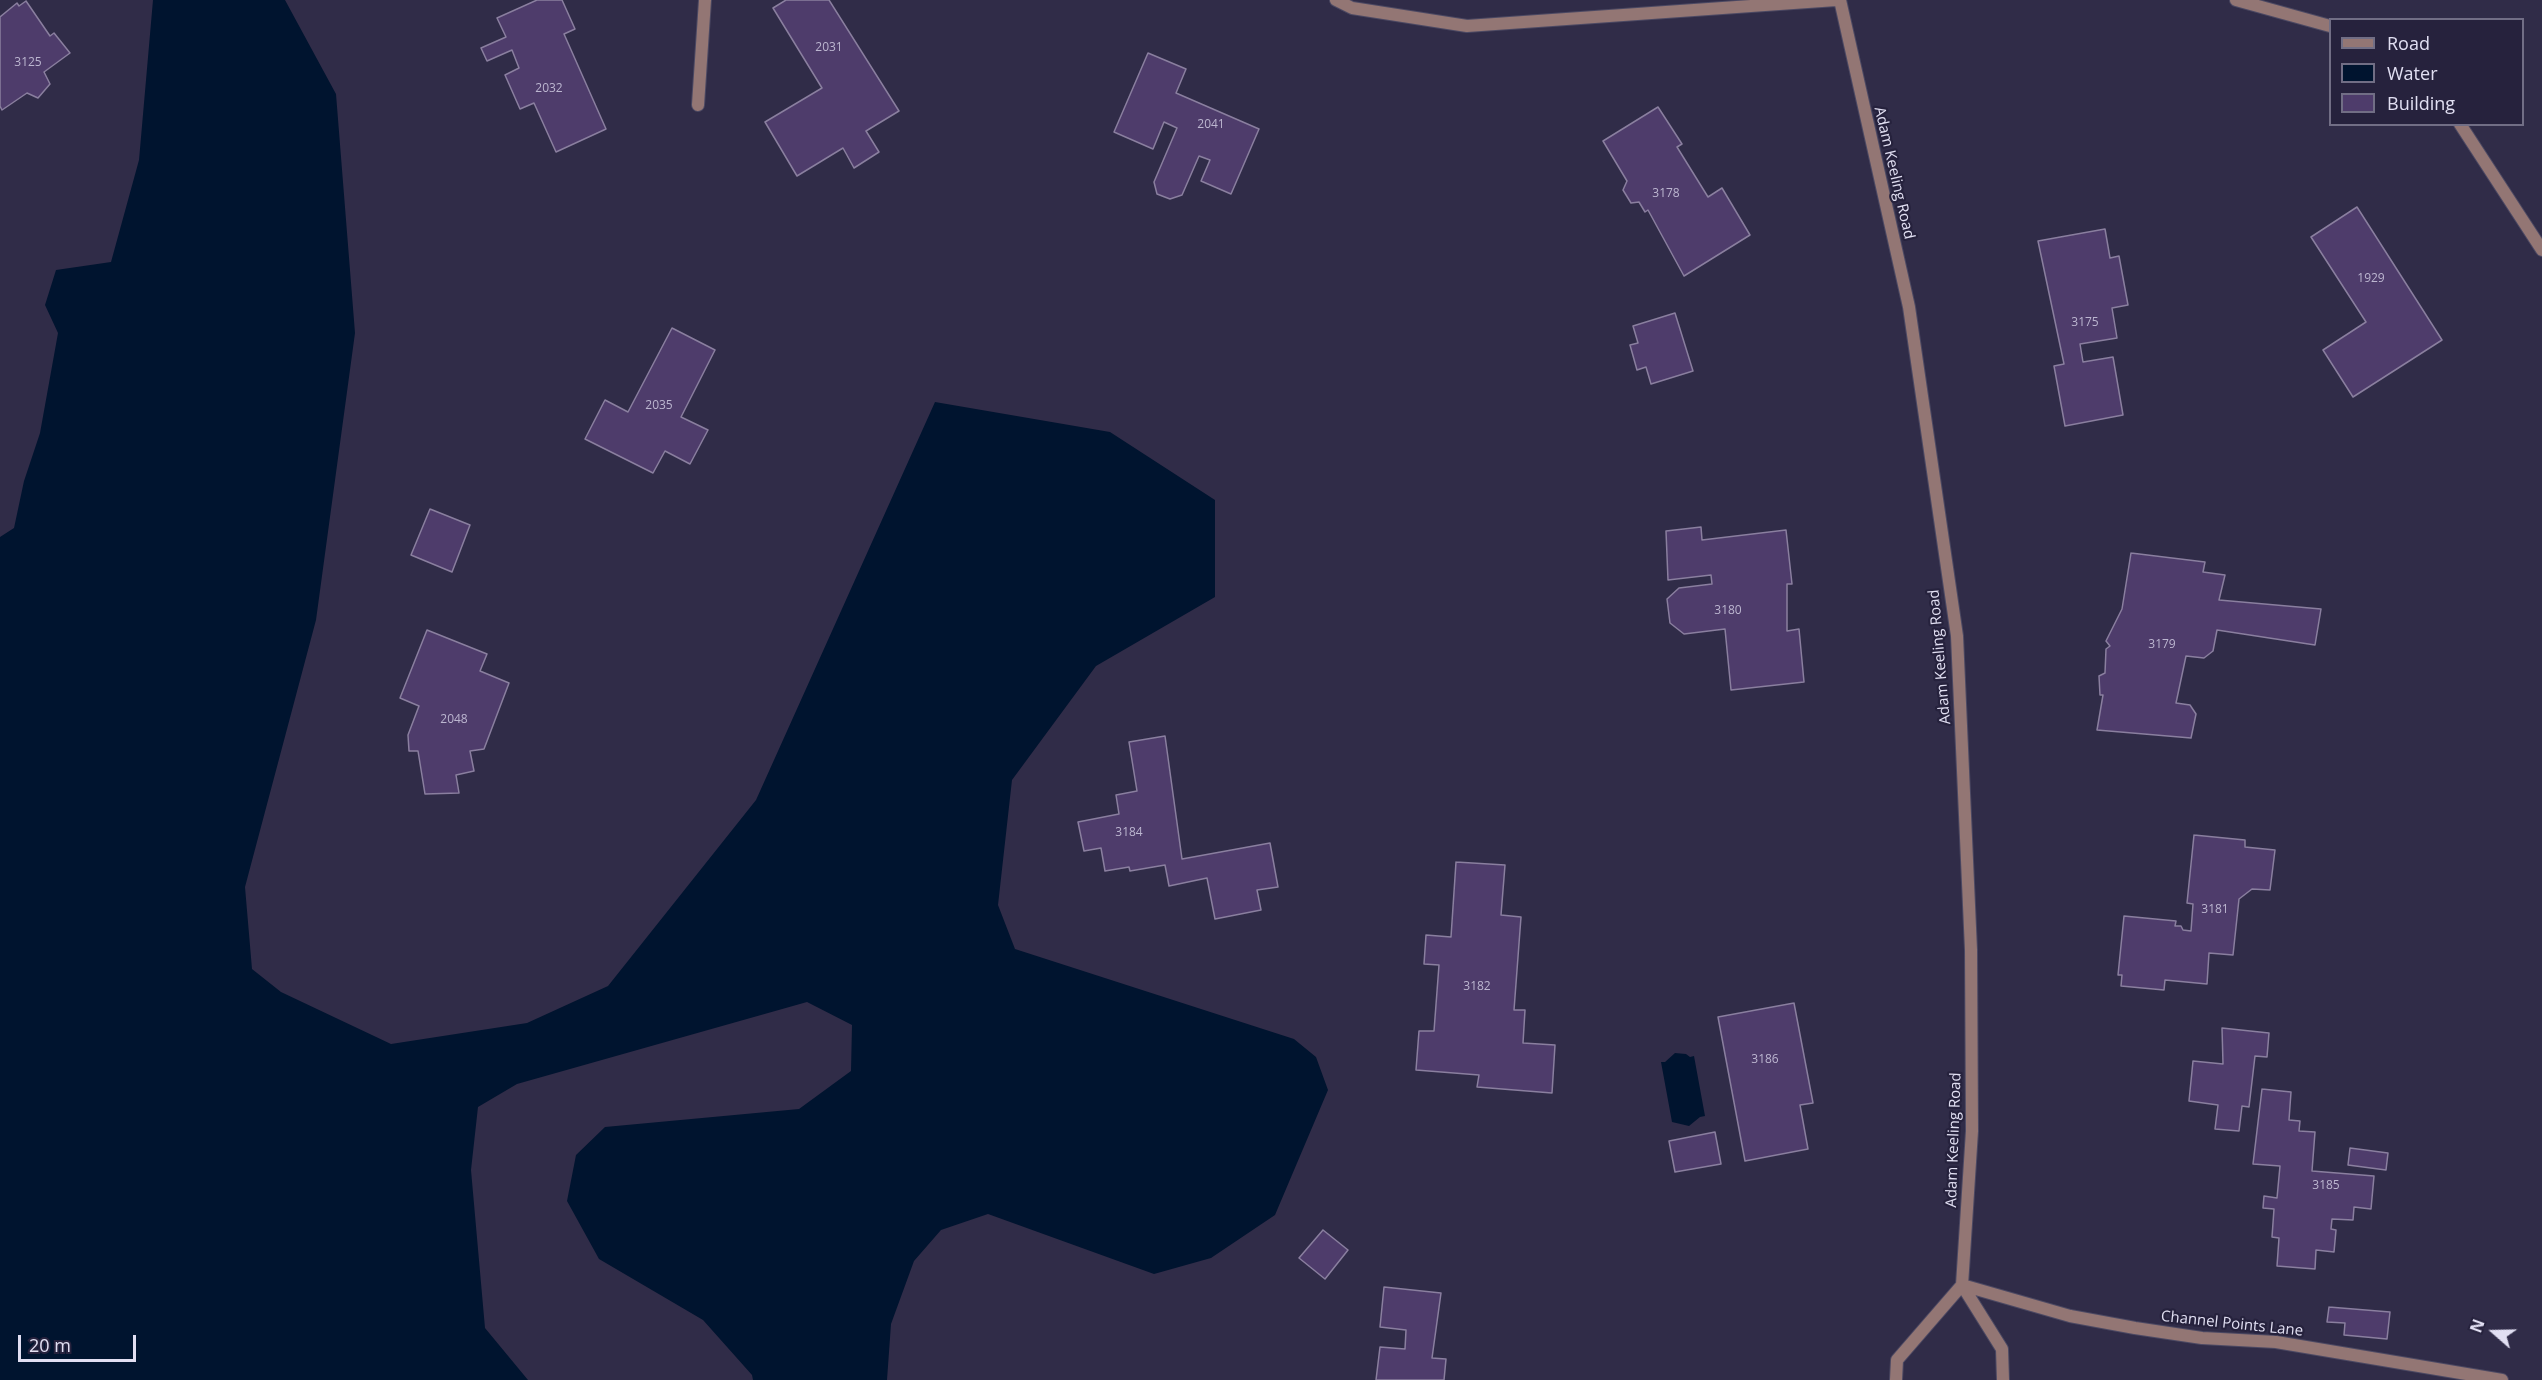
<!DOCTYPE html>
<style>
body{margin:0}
#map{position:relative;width:2542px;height:1380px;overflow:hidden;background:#302c48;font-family:"Open Sans",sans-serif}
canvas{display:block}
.legend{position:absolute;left:2329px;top:18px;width:195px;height:108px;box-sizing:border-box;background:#26223d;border:2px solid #716e85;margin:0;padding:8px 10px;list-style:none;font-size:18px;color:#e1dff2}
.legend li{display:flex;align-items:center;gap:12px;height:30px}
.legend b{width:30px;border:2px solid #716e85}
.north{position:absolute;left:2464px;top:1302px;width:60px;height:60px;-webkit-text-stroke:4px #26223d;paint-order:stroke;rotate:290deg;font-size:16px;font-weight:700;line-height:24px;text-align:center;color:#e1dff2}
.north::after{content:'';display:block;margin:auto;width:21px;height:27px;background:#e1dff2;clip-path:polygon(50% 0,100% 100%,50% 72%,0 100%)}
.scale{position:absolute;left:18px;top:1335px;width:118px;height:27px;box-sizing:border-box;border:3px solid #e1dff2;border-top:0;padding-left:8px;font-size:18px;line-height:21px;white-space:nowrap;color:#e1dff2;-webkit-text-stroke:4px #26223d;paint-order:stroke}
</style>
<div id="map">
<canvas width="2542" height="1380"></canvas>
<ul class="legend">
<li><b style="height:8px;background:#937674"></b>Road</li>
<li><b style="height:16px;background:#00142f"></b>Water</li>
<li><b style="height:16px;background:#4e3c6b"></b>Building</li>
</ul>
<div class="north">N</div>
<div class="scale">20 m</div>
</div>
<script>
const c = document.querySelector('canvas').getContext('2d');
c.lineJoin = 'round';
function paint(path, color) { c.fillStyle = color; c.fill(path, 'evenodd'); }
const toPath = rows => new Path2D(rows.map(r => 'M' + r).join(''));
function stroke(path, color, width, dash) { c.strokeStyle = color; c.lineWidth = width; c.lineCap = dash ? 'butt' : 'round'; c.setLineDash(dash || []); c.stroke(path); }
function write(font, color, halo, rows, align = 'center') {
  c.font = font + ' "Open Sans",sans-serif'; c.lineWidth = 4.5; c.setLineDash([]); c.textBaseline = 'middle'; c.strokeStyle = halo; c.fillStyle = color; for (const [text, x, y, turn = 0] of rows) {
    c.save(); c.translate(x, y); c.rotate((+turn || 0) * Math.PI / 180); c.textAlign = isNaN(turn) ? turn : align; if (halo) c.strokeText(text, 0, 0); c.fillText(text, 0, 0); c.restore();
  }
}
paint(toPath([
 [153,0,285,0,336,94,355,333,316,620,245,887,252,969,281,992,391,1044,527,1023,608,986,756,800,935,402,1110,432,1215,500,1215,597,1096,666,1012,780,998,905,1015,949,1294,1039,1316,1057,1328,1090,1275,1215,1211,1258,1154,1274,988,1214,941,1230,914,1261,891,1324,887,1380,753,1380,752,1375,703,1320,599,1259,567,1201,576,1155,605,1127,799,1109,851,1071,852,1025,807,1002,517,1084,478,1107,471,1170,485,1328,528,1380,0,1380,0,537,14,528,24,481,40,433,58,333,45,305,56,270,111,262,139,160],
 [1675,1053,1686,1054,1690,1057,1694,1056,1705,1116,1700,1117,1689,1126,1672,1122,1661,1062,1665,1062]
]), '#00142f');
const building = toPath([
 [537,0,562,0,575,29,564,34,606,129,556,152,534,103,520,109,505,75,519,68,512,50,487,61,481,48,506,37,497,18,537,0],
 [786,0,829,0,899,111,866,131,879,152,854,168,843,148,797,176,765,122,822,88,773,8,786,0],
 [26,1,50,36,54,33,70,53,44,72,50,84,38,98,27,93,2,110,0,106,0,17,17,3,19,6,26,1],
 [1148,53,1186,69,1176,93,1259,129,1231,194,1201,181,1210,160,1199,156,1182,195,1170,199,1157,194,1154,182,1177,128,1164,122,1153,149,1114,132,1148,53],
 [1658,107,1682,144,1677,147,1708,197,1722,188,1750,235,1684,276,1648,210,1645,212,1639,202,1631,203,1623,190,1627,181,1603,141,1658,107],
 [2357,207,2442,340,2353,397,2323,350,2366,322,2311,237,2357,207],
 [2105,229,2110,258,2119,256,2128,305,2112,308,2117,338,2080,344,2083,362,2113,357,2123,415,2065,426,2054,366,2064,364,2038,241,2105,229],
 [1675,313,1693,371,1651,384,1646,367,1637,370,1630,345,1638,343,1633,326,1675,313],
 [672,328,715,350,681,417,708,430,690,464,665,451,653,473,585,439,605,400,628,412,672,328],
 [430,509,470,525,452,572,411,555,430,509],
 [1701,527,1702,540,1786,530,1792,584,1787,584,1787,631,1799,629,1804,682,1731,690,1725,629,1684,634,1670,623,1667,599,1679,588,1712,584,1711,575,1668,580,1666,531,1701,527],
 [2131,553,2205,562,2203,572,2225,575,2219,600,2321,609,2315,645,2217,630,2213,651,2204,658,2186,656,2176,703,2190,705,2196,714,2191,738,2097,730,2103,695,2100,695,2099,676,2105,673,2106,649,2110,646,2106,641,2122,609,2131,553],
 [427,630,487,654,480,671,509,683,484,749,470,751,474,771,456,775,459,793,425,794,418,751,409,751,408,735,419,706,400,698,427,630],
 [1165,736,1182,859,1270,843,1278,887,1257,890,1261,910,1215,919,1207,878,1169,886,1165,865,1130,871,1129,867,1105,871,1101,848,1084,851,1078,822,1119,814,1116,795,1137,791,1129,742,1165,736],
 [2194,835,2245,840,2245,847,2275,850,2270,890,2252,889,2239,899,2233,955,2209,953,2207,984,2165,980,2164,990,2121,986,2122,975,2118,975,2124,916,2176,921,2175,926,2181,926,2183,930,2191,931,2193,904,2187,903,2194,835],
 [1456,862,1505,865,1501,915,1521,917,1514,1010,1525,1010,1523,1043,1555,1045,1552,1093,1477,1087,1479,1075,1416,1070,1419,1031,1434,1031,1439,965,1424,964,1426,935,1451,937,1456,862],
 [1794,1003,1813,1103,1800,1105,1808,1149,1745,1161,1718,1017,1794,1003],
 [2222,1028,2269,1033,2267,1057,2255,1056,2249,1107,2242,1106,2239,1131,2215,1129,2218,1105,2189,1101,2193,1061,2223,1064,2222,1028],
 [2262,1089,2291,1092,2289,1120,2300,1121,2299,1131,2315,1132,2312,1171,2374,1176,2371,1209,2354,1207,2353,1220,2332,1219,2331,1229,2336,1230,2334,1252,2316,1250,2315,1269,2277,1266,2279,1238,2272,1237,2274,1209,2263,1208,2264,1196,2277,1198,2280,1166,2253,1164,2262,1089],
 [1715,1132,1721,1164,1675,1172,1669,1141,1715,1132],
 [2350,1148,2388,1153,2386,1170,2348,1165,2350,1148],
 [1323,1230,1348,1250,1325,1279,1299,1258,1323,1230],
 [1384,1287,1441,1293,1432,1358,1446,1359,1444,1380,1376,1380,1380,1347,1405,1349,1406,1330,1380,1327,1384,1287],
 [2329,1307,2390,1312,2387,1339,2344,1335,2345,1323,2327,1322,2329,1307]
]);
paint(building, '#4e3c6b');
stroke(building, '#8a7f9f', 1.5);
const street = toPath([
 [1336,0,1352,8,1467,26,1836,0],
 [1840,0,1909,307,1957,636,1971,950,1972,1131,1962,1285,2002,1349,2003,1380],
 [2236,0,2330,26],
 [698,105,705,0],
 [2460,124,2542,250],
 [1962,1285,2070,1316,2135,1328,2202,1338,2276,1342,2502,1380],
 [1896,1380,1897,1360,1962,1285]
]);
stroke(street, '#4c4963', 14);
stroke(street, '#937674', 12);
write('12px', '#bcb6d0', null, [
 ["2031",829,48],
 ["3125",28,63],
 ["2032",549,89],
 ["2041",1211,125],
 ["3178",1666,194],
 ["1929",2371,279],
 ["3175",2085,323],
 ["2035",659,406],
 ["3180",1728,611],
 ["3179",2162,645],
 ["2048",454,720],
 ["3184",1129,833],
 ["3181",2215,910],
 ["3182",1477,987],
 ["3186",1765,1060],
 ["3185",2326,1186]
]);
write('15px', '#e1dff2', '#26223d', [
 ["Adam Keeling Road",1894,173,77],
 ["Adam Keeling Road",1940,657,-95],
 ["Adam Keeling Road",1954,1140,-88],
 ["Channel Points Lane",2232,1324,6]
]);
</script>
